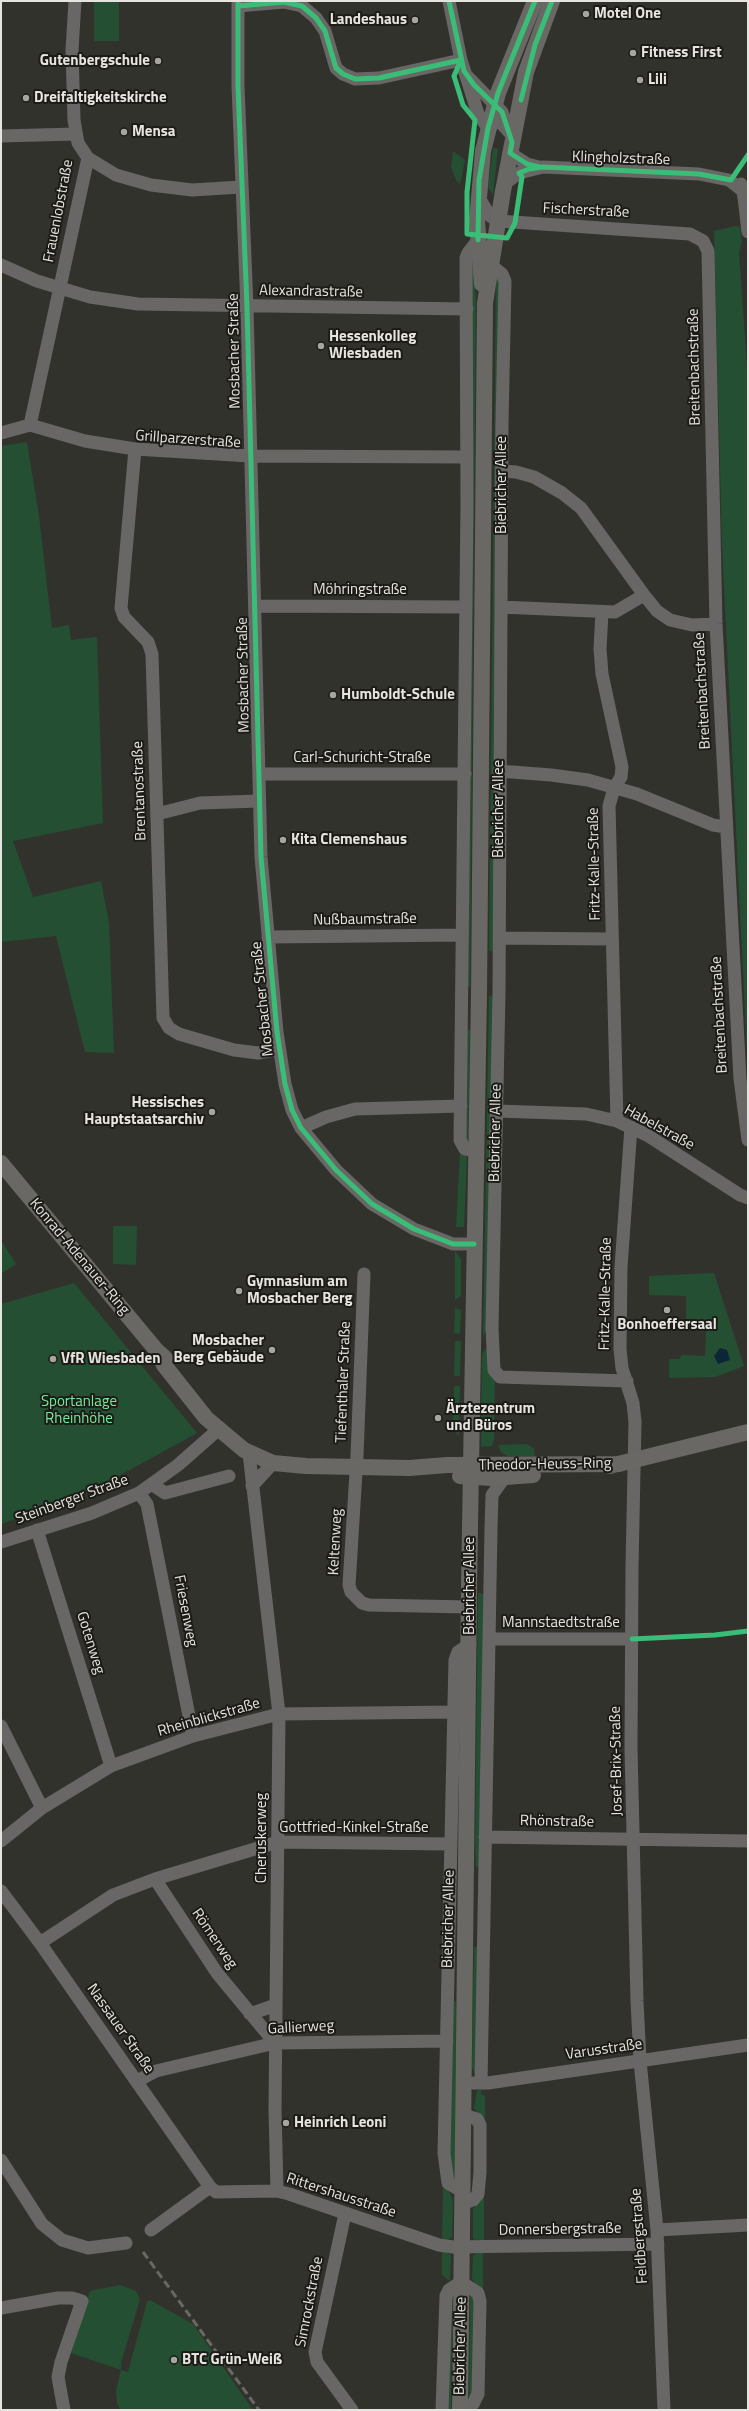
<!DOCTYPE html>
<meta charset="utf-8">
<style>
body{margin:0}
#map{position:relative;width:749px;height:2411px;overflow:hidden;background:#32322d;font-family:"Titillium Web",sans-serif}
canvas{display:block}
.frame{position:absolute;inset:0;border:2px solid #e5e4de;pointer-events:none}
</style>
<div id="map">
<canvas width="749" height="2411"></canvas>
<div class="frame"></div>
</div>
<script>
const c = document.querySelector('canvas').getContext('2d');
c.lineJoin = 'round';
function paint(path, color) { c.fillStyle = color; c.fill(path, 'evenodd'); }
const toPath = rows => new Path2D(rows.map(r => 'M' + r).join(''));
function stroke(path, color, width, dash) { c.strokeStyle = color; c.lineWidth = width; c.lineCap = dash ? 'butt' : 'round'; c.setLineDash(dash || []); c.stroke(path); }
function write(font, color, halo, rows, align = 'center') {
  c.font = font + ' "Titillium Web",sans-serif'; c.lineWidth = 4; c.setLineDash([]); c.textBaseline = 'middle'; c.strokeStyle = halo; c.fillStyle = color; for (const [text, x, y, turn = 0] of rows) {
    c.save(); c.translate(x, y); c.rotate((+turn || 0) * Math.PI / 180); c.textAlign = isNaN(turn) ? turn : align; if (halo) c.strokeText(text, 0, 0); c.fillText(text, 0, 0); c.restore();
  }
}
paint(toPath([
 [94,1,119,1,119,41,94,41],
 [493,148,498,149,493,195,488,187],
 [453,151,465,160,460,184,456,180,451,167],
 [735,226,740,227,742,241,739,252,748,381,748,1073,722,546,714,231],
 [473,255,476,301,470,987,465,987,470,301],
 [496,274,502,279,496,951,489,951],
 [27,442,39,516,52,628,69,625,71,640,97,637,103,823,13,841,33,897,101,881,109,923,114,1053,85,1052,56,936,1,942,1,446],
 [489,996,496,996,488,1327,483,1337],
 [465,1030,470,1030,468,1147,465,1145],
 [460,1151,467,1157,464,1227,456,1227],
 [113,1226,137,1226,136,1265,113,1264],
 [1,1240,16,1264,1,1274],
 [455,1251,461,1259,461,1296,455,1300],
 [714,1273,744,1366,715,1377,669,1378,669,1359,680,1359,681,1355,705,1356,706,1328,686,1327,686,1296,649,1295,649,1276],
 [74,1283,197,1433,82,1496,1,1524,1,1304],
 [455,1308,461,1310,460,1334,454,1333],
 [455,1341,461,1341,460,1376,454,1376],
 [490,1343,495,1379,494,1440,492,1446,481,1447,482,1354],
 [454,1386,460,1386,459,1436,453,1429],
 [527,1444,534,1449,535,1456,507,1456,501,1452,499,1448,499,1445],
 [478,1593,484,1594,481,1867,476,1867,475,1842],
 [474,1947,480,1947,476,2077,472,2067],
 [452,2001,456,2002,455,2183,449,2167],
 [477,2090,481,2090,481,2094,485,2096,485,2123,474,2108],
 [443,2188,449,2191,453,2201,452,2237,447,2240,442,2240],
 [484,2193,484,2242,473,2239,473,2209],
 [442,2250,451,2255,450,2281,442,2275],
 [483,2251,483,2289,480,2289,472,2279,473,2255],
 [120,2285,136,2291,140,2299,121,2363,121,2370,128,2372,147,2302,150,2300,193,2324,253,2410,120,2410,117,2403,116,2390,121,2370,71,2353,90,2291],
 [470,2291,477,2299,476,2387,469,2400],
 [453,2292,451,2410,445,2410,448,2296]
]), '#254f32');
paint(toPath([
 [720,1348,727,1350,730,1360,718,1364,714,1356]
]), '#0b2637');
stroke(toPath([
 [75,1,72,50,74,120,78,143,88,158,116,175,151,185,192,190,241,187],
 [238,1,238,86,247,307,261,857,277,1032,285,1084,292,1110,301,1128,336,1170,372,1204,414,1229,453,1244,474,1244],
 [449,1,461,60,478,114,488,128,493,123,500,122,510,133],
 [238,6,284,2,302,6,316,18,325,31,336,68,343,74,355,79,379,78,461,60],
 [467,76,502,112,509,130],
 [1,136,76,134],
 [510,153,527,164,539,167],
 [504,184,519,173,543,167,699,174,729,180,743,191],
 [741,184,744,197,748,232],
 [478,196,490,216,498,221,690,234,703,241,708,251,716,624,740,1079,748,1140],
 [1,265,37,281,90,297,138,304,467,309],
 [491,265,502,274,505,281,502,423,499,993,492,1328,494,1370,500,1377,627,1381],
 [30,425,88,158],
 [1,433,30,425,85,441,135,449,250,456,467,457],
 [135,449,121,608,124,617,148,642,152,654,163,1018,169,1028,179,1034,234,1050,258,1053,279,1049],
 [502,471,516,472,534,477,562,493,581,508,644,595],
 [255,606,465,607],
 [501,607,615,612,644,595,657,611,670,620,692,625,716,624],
 [602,612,600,649,602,674,622,767,621,777,614,788,609,806,617,1121],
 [499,771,551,775,588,780,637,794,713,825,726,827],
 [259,774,465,774],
 [157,814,200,803,259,801],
 [268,937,462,935],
 [499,938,612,939],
 [497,1111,586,1114,617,1121,647,1135,740,1195,748,1198],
 [631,1127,621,1267,620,1349,622,1368,633,1403,635,1422,632,1567,631,1748,637,2001,640,2061,657,2230,664,2410],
 [301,1128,326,1117,355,1109,461,1106],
 [477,1151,465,1149,460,1140,467,504,466,258,468,253,478,240],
 [364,1274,357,1456,349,1585,351,1592,362,1603,369,1605,468,1607],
 [249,1453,279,1714,275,2109,277,2191],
 [153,1485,165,1493,229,1476],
 [252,1486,273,1463],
 [139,1493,147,1504,193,1736],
 [37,1530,111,1766],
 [1,1542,92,1513,139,1493,178,1465,220,1428],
 [490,1639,632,1639],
 [1,1726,42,1808],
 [485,1837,748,1841],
 [1,1841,42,1808,111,1766,193,1736,279,1714,453,1712],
 [155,1879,217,1973,275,2043],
 [1,1891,40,1943,210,2187,216,2192,277,2191,289,2194,439,2245,453,2247,658,2244],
 [40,1943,113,1895,155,1879,278,1842,450,1844],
 [250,2014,276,2005],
 [137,2081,156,2071,275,2043,447,2041],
 [473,2083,488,2083,748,2045],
 [481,2083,491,1529,492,1495,505,1477],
 [1,2160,42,2224,62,2240,88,2248,126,2243],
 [462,2191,448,2183,444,2153,455,1660,458,1652,470,1644],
 [462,2204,473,2200,478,2194,480,2172,480,2125,477,2119,463,2115],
 [345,2214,315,2352,317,2362,352,2410],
 [151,2230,210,2187],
 [657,2230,748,2225],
 [1,2308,58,2298,72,2298,82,2301,61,2362,58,2377,64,2410],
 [442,2410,446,2296,449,2290,461,2282,478,2293,480,2301,478,2394,473,2404,463,2410]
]), '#686766', 13);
stroke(toPath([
 [482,284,477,221,483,151,498,93,535,1],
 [1,1163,157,1351,165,1358],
 [157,1351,164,1365,206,1418,244,1450,273,1463,306,1466,409,1468,447,1465,620,1464],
 [610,1466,748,1432],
 [460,1476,492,1478,533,1475],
 [460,2410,469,1586,479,993,485,303,503,191,526,72,552,1]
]), '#696864', 16);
stroke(toPath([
 [143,2252,259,2410]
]), '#686864', 3, [8, 4]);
stroke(toPath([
 [238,1,238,86,247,307,261,857,277,1032,285,1084,292,1110,301,1128,336,1170,372,1204,414,1229,453,1244,474,1244],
 [449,1,464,71,474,85,502,112,512,142,510,153,527,164,539,167],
 [238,6,284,2,302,6,316,18,325,31,336,68,343,74,355,79,379,78,461,60],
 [461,60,454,76,463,105,475,120,467,192,467,234,507,238,515,223,522,177,519,173,529,169,543,167,699,174,731,180,748,155],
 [521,100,535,45,552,1],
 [478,240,479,180,488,128,498,93,535,1],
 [632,1639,715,1635,748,1631]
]), '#3abd76', 5);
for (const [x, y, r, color] of [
 [586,14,4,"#a6a6a0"],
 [415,20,4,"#a6a6a0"],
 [633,53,4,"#a6a6a0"],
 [158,61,4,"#a6a6a0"],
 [640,80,4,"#a6a6a0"],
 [26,98,4,"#a6a6a0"],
 [124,132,4,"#a6a6a0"],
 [321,346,4,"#a6a6a0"],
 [333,695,4,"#a6a6a0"],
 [283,840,4,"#a6a6a0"],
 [212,1112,4,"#a6a6a0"],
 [239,1291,4,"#a6a6a0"],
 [667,1310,4,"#a6a6a0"],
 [272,1350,4,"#a6a6a0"],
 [53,1359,4,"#a6a6a0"],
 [438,1418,4,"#a6a6a0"],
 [286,2123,4,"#a6a6a0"],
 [174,2360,4,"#a6a6a0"]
]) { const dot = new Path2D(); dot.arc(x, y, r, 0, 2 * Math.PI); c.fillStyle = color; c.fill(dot); stroke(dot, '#1c1b17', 1.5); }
write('bold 15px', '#e5e4de', '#1c1b17', [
 ["Motel One",594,14],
 ["Landeshaus",407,20,"right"],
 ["Fitness First",641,53],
 ["Gutenbergschule",150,61,"right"],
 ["Lili",648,80],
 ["Dreifaltigkeitskirche",34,98],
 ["Mensa",132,132],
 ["Hessenkolleg",329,337],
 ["Wiesbaden",329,354],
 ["Humboldt-Schule",341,695],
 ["Kita Clemenshaus",291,840],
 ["Hessisches",204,1103,"right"],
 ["Hauptstaatsarchiv",204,1120,"right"],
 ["Gymnasium am",247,1282],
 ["Mosbacher Berg",247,1299],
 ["Bonhoeffersaal",667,1325,"center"],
 ["Mosbacher",264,1341,"right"],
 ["Berg Gebäude",264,1358,"right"],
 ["VfR Wiesbaden",61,1359],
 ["Ärztezentrum",446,1409],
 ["und Büros",446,1426],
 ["Heinrich Leoni",294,2123],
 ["BTC Grün-Weiß",182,2360]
], 'left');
write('15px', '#e5e4de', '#1c1b17', [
 ["Klingholzstraße",621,159,2],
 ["Frauenlobstraße",59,211,-79],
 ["Fischerstraße",586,211,3],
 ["Alexandrastraße",311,292,1],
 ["Mosbacher Straße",235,351,-91],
 ["Breitenbachstraße",695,367,-91],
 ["Grillparzerstraße",188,440,4],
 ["Biebricher Allee",502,485,-90],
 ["Möhringstraße",360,590],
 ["Mosbacher Straße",244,675,-91],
 ["Breitenbachstraße",703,691,-93],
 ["Carl-Schuricht-Straße",362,758],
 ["Brentanostraße",140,791,-92],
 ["Biebricher Allee",499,809,-90],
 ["Fritz-Kalle-Straße",595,864,-91],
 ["Nußbaumstraße",365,920,-1],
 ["Mosbacher Straße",263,999,-96],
 ["Breitenbachstraße",720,1015,-93],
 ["Habelstraße",659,1128,29],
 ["Biebricher Allee",496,1133,-89],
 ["Konrad-Adenauer-Ring",79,1257,50],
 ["Fritz-Kalle-Straße",606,1294,-89],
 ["Tiefenthaler Straße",344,1382,-88],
 ["Theodor-Heuss-Ring",545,1465,-1],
 ["Steinberger Straße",72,1500,-20],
 ["Keltenweg",336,1542,-87],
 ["Biebricher Allee",470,1586,-90],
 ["Friesenweg",185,1611,79],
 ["Mannstaedtstraße",561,1623],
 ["Gotenweg",90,1643,73],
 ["Rheinblickstraße",209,1718,-16],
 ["Josef-Brix-Straße",617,1761,-91],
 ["Rhönstraße",557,1822,1],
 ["Gottfried-Kinkel-Straße",354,1828],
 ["Cheruskerweg",262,1838,-90],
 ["Biebricher Allee",449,1919,-89],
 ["Römerweg",214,1939,56],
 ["Gallierweg",301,2028,-3],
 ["Nassauer Straße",120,2029,55],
 ["Varusstraße",604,2050,-8],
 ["Rittershausstraße",341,2196,18],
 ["Donnersbergstraße",560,2230,-1],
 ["Feldbergstraße",640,2236,-94],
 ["Simrockstraße",310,2302,-79],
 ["Biebricher Allee",461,2346,-89]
]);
write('15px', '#75ea99', '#1c1b17', [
 ["Sportanlage",79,1402],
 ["Rheinhöhe",79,1419]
]);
</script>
